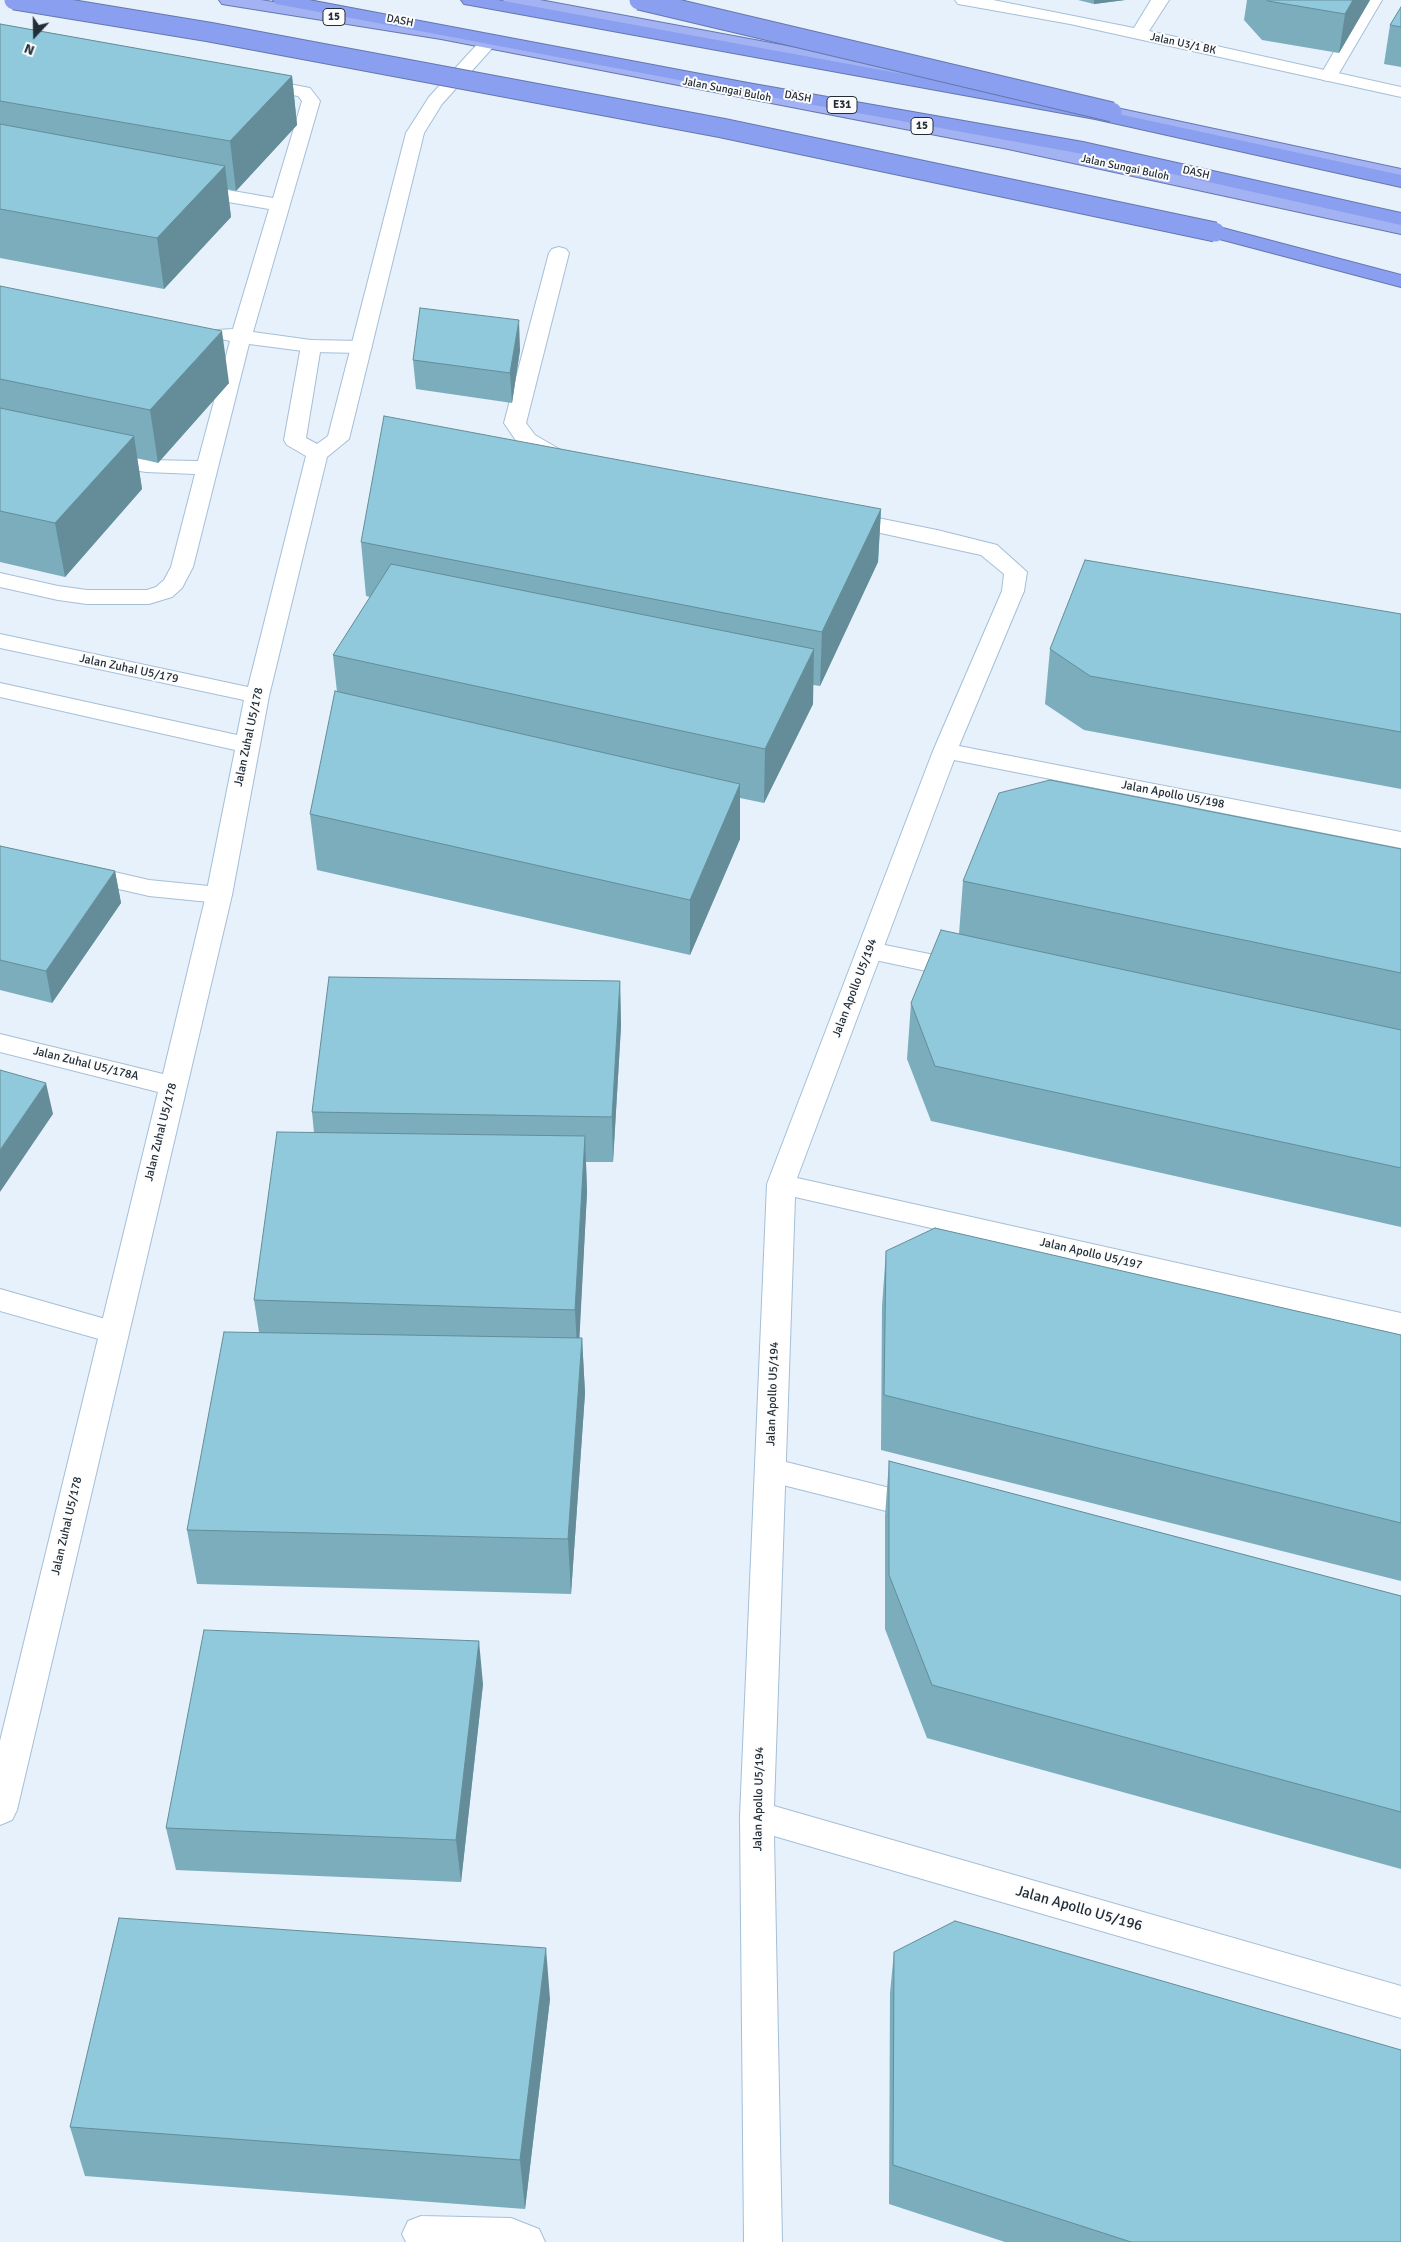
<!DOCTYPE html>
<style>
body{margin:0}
#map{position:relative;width:1401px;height:2242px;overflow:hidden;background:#e6f1fb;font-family:Signika,sans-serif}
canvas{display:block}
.north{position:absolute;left:10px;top:10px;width:50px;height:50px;-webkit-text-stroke:4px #fcfcfc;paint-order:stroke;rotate:201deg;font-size:14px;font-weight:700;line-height:20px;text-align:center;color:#222d37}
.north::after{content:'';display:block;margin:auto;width:18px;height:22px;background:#222d37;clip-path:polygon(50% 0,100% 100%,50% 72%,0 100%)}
</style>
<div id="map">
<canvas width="1401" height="2242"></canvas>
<div class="north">N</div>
</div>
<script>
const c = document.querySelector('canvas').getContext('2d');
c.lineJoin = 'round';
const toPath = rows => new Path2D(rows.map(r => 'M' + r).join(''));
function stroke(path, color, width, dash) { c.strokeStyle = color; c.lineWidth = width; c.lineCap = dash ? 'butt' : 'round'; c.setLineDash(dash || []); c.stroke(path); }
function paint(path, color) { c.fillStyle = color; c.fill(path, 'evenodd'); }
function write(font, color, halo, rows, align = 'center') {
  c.font = font + ' Signika,sans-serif'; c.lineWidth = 4; c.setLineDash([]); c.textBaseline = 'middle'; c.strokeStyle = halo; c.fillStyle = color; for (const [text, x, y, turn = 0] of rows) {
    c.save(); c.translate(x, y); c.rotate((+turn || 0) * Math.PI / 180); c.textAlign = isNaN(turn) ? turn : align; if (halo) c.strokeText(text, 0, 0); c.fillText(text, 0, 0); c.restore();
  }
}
const service = toPath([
 [1364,0,1382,0,1335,80,1329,81,1323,80,1320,76,1364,0],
 [258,78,310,88,320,101,253,332,311,340,362,341,369,343,372,347,369,351,362,353,311,352,249,344,193,567,182,588,172,597,149,604,87,604,58,600,0,587,0,573,58,586,87,590,147,590,156,587,164,580,171,567,195,474,146,472,101,465,93,464,90,459,93,454,101,453,146,460,198,461,230,341,217,338,214,334,217,330,233,329,269,209,193,196,186,194,184,190,186,186,193,184,273,198,302,101,298,96,252,87,249,83,252,79,258,78],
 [559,247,566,249,569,253,526,423,535,435,566,453,577,455,580,460,577,465,569,466,551,463,519,445,504,423,549,253,552,249,559,247],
 [843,511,937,530,997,545,1027,572,1024,591,1021,596,1013,598,1005,596,1002,591,1004,574,981,555,835,523,832,518,835,513,843,511],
 [80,864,149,880,219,887,228,889,232,895,228,901,219,903,149,896,71,878,67,872,71,866,80,864],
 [870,942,964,961,973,964,977,970,973,976,964,979,861,957,857,951,861,945,870,942],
 [0,1289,123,1324,128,1332,123,1340,113,1343,0,1311,0,1289],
 [770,1458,922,1496,933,1499,938,1508,933,1517,922,1520,759,1479,755,1470,759,1461,770,1458],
 [421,2216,511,2218,539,2229,545,2242,406,2242,402,2234,408,2221,421,2216]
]);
const minor = toPath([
 [955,0,993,0,1134,28,1151,0,1169,0,1149,31,1401,87,1401,97,1070,24,964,5,958,4,955,0],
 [487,39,493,40,496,44,442,104,424,133,349,439,327,457,269,696,232,895,17,1810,12,1820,0,1825,0,1741,158,1092,0,1052,0,1034,163,1074,206,895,235,750,0,697,0,683,237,735,244,700,0,648,0,634,248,687,306,456,287,445,284,440,301,346,304,342,311,340,318,342,321,346,306,438,317,444,328,436,406,133,429,97,481,40,487,39],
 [1013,584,1021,586,1024,591,959,746,1401,832,1401,848,954,760,797,1178,1401,1313,1401,1335,795,1197,774,1806,1401,1986,1401,2018,774,1836,782,2242,744,2242,740,1816,767,1184,933,751,1002,591,1005,586,1013,584]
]);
const trunk = toPath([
 [219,0,261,0,441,29,1008,137,1401,222,1401,234,1008,149,441,39,228,5,222,4,219,0],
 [503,0,540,0,943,75,949,76,952,80,949,84,943,85,512,5,506,4,503,0],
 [1084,101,1401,169,1401,181,1078,110,1075,106,1078,102,1084,101]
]);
const motorway = toPath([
 [273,0,309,0,748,83,1083,142,1401,213,1401,225,1083,154,748,93,282,5,276,4,273,0],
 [461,0,498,0,1095,109,1401,175,1401,187,1095,119,470,5,464,4,461,0],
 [1215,226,1401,275,1401,287,1208,236,1205,232,1208,228,1215,226]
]);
stroke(service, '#a4bfd8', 2);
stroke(minor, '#a4bfd8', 2);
stroke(trunk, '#6677af', 2);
stroke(motorway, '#6677af', 2);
paint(service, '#fff');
paint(minor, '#fff');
paint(trunk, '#a2b2f2');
paint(motorway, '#8a9fef');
const motorwayBridge = toPath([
 [14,0,209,32,722,128,1215,232],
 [639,0,1112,112]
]);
stroke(motorwayBridge, '#6677af', 21, []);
stroke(motorwayBridge, '#8a9fef', 19);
paint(toPath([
 [1078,0,1125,0,1094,4],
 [1247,0,1370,0,1339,53,1262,40,1244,20],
 [1401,7,1401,67,1384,64,1390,25],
 [0,24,292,76,297,125,236,191,227,189,231,217,164,289,0,258],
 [0,286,229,383,158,463,137,458,142,489,65,577,0,562],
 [520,350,512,403,416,389,413,360],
 [881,509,878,562,820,686,813,685,813,704,764,803,740,798,740,839,690,955,317,870,310,814,337,692,333,655,370,597,366,596,361,542],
 [1401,614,1401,789,1084,730,1045,704,1050,649],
 [0,846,115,871,121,903,52,1003,0,990],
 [1401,849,1401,1227,931,1121,907,1059,911,1003,959,934,963,881],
 [620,981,621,1026,613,1162,586,1162,587,1192,579,1338,582,1338,585,1393,571,1594,197,1584,187,1530,259,1332,254,1300,314,1133,312,1112],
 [886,1251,1401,1335,1401,1581,881,1450,882,1306],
 [889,1461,1401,1596,1401,1869,927,1738,885,1629,885,1516],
 [483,1684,461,1882,176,1870,166,1828],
 [894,1952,1401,2242,1005,2242,889,2204,890,1993],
 [550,1999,525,2209,85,2176,70,2127]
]), '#7badbc');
paint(toPath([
 [1094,0,1125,0,1094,4],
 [1353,0,1370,0,1339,53,1345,14],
 [292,76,297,125,236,191,230,141],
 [225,166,231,217,164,289,157,238],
 [519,320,520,350,512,403,510,373],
 [222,331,229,383,158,463,150,410],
 [134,436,142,489,65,577,55,523],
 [881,509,878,562,820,686,822,632],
 [814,649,813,704,764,803,765,749],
 [740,784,740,839,690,955,690,900],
 [115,871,121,903,52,1003,46,971],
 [620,981,621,1026,613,1162,612,1117],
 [46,1083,53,1114,0,1192,0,1150],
 [585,1136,587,1192,578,1366,575,1310],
 [582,1338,585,1393,571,1594,568,1539],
 [479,1641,483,1684,461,1882,456,1840],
 [546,1948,550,1999,525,2209,520,2160]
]), '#648d99');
const building = toPath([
 [1267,0,1353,0,1345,14,1268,1,1267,0],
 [1401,7,1401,27,1390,25,1401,7],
 [0,24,292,76,230,141,0,101,0,24],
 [0,124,225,166,157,238,0,209,0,124],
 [0,286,222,331,150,410,0,379,0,286],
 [420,308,519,320,510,373,413,360,420,308],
 [0,408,134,436,55,523,0,511,0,408],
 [384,416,881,509,822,632,361,542,384,416],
 [1085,560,1401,614,1401,732,1090,676,1050,649,1085,560],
 [391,564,814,649,765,749,333,655,391,564],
 [335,691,740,784,690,900,310,814,335,691],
 [1050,780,1401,849,1401,973,963,881,999,793,1050,780],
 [0,846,115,871,46,971,0,960,0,846],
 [941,930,1401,1030,1401,1168,935,1066,911,1003,941,930],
 [329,977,620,981,612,1117,312,1112,329,977],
 [0,1070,46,1083,0,1150,0,1070],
 [277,1132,585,1136,575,1310,254,1300,277,1132],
 [935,1228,1401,1335,1401,1523,884,1395,886,1251,935,1228],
 [224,1332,582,1338,568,1539,187,1530,224,1332],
 [889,1461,1401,1596,1401,1812,932,1685,889,1575,889,1461],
 [204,1630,479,1641,456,1840,166,1828,204,1630],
 [119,1918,546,1948,520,2160,70,2127,119,1918],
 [955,1921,1401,2050,1401,2242,1131,2242,893,2165,894,1952,955,1921]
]);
paint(building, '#8fc9db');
stroke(building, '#648d99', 1);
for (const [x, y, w] of [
 [334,17,22],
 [842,105,30],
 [922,126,22]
]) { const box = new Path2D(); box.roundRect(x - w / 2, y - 8.5, w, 17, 4); c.fillStyle = '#fcfcfc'; c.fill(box); stroke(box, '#222d37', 1); }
write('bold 11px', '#222d37', null, [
 ["15",334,17],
 ["E31",842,105],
 ["15",922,126]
]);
write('11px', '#222d37', '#fcfcfc', [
 ["DASH",400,21,11],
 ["Jalan U3/1 BK",1183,44,12],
 ["Jalan Sungai Buloh",727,90,11],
 ["DASH",798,97,10],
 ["Jalan Sungai Buloh",1125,168,12],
 ["DASH",1196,173,13]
]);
write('12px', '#222d37', '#fcfcfc', [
 ["Jalan Zuhal U5/179",129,669,12],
 ["Jalan Zuhal U5/178",249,737,-78],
 ["Jalan Apollo U5/198",1173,795,11],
 ["Jalan Apollo U5/194",855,988,-69],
 ["Jalan Zuhal U5/178A",86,1064,14],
 ["Jalan Zuhal U5/178",161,1132,-76],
 ["Jalan Apollo U5/197",1091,1254,13],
 ["Jalan Apollo U5/194",773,1394,-88],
 ["Jalan Zuhal U5/178",67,1526,-77],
 ["Jalan Apollo U5/194",759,1799,-89]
]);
write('15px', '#222d37', '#fcfcfc', [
 ["Jalan Apollo U5/196",1079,1909,16]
]);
</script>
